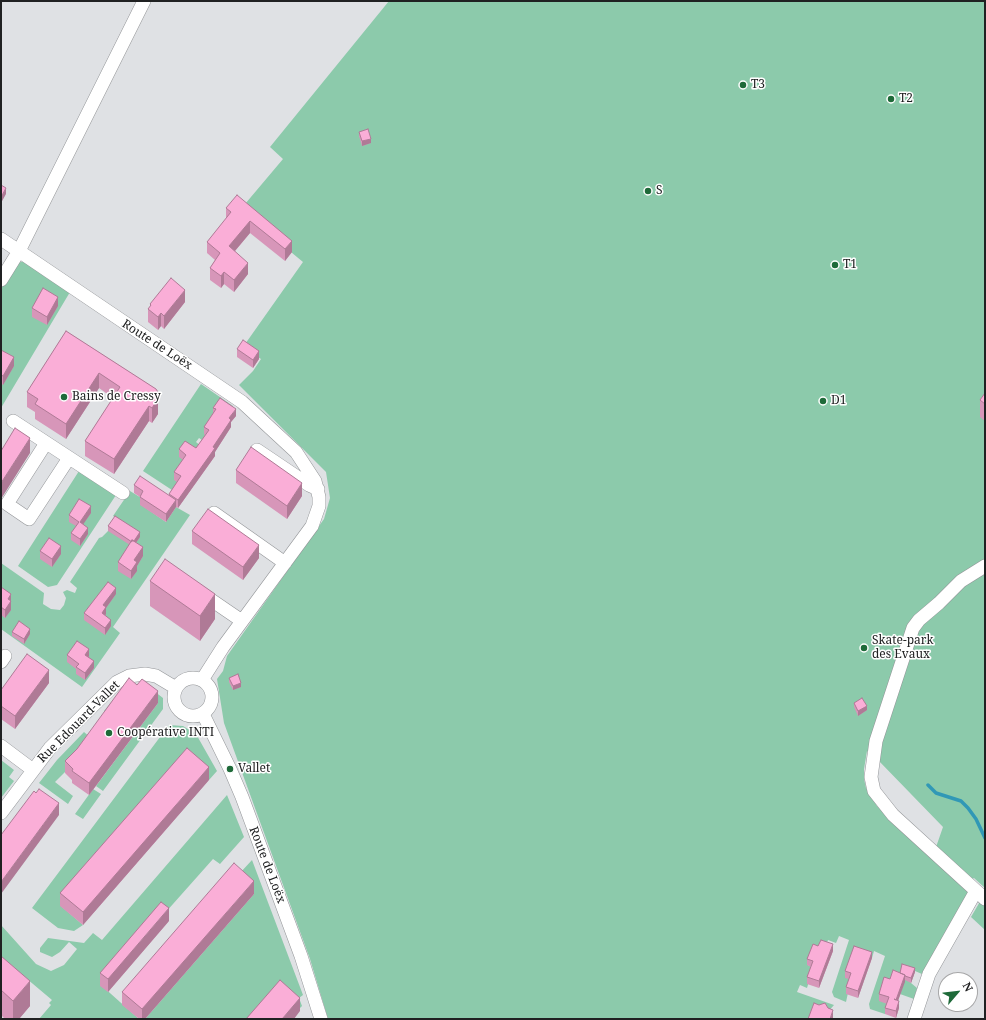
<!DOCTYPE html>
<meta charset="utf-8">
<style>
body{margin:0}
#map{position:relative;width:986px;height:1020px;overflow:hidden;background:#dfe1e4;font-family:"Noto Serif",serif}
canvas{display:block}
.frame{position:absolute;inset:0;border:2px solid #202122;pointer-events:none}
.north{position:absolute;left:938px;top:972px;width:40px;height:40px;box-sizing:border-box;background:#fff;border:1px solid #a6a6a7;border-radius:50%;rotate:62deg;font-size:11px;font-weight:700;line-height:16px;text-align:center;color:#202122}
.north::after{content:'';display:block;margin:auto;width:14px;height:18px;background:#1e6a39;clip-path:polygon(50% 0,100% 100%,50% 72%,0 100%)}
</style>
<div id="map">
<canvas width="986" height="1020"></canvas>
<div class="frame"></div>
<div class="north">N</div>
</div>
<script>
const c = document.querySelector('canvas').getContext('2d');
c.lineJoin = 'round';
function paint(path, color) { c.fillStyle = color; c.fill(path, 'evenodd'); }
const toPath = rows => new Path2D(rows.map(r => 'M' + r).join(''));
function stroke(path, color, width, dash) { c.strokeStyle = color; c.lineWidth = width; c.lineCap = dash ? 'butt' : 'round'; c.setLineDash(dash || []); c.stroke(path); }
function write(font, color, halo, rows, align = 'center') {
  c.font = font + ' "Noto Serif",serif'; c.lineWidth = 3; c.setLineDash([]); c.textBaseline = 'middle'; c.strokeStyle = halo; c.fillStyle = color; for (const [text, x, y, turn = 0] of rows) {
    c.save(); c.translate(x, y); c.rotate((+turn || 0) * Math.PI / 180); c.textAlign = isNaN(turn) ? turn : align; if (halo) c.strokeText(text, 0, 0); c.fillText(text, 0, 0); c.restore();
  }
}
paint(toPath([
 [389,1,985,1,985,888,974,878,969,881,935,850,943,827,878,760,867,751,864,769,864,779,866,788,877,806,970,892,922,974,915,971,911,983,917,988,914,999,900,994,879,1000,889,1004,885,1014,870,1009,869,1004,885,956,874,951,872,958,845,977,851,979,846,1002,834,997,832,992,849,940,839,936,836,943,828,940,825,948,808,965,813,968,807,988,800,985,797,992,834,1005,826,1014,812,1019,328,1019,310,959,224,723,217,679,223,671,227,656,324,519,330,498,326,472,239,385,253,371,261,359,243,347,303,262,240,210,283,159,270,147],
 [24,261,70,292,1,408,1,289,15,264],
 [201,384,233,406,208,444,199,438,196,442,202,447,175,480,181,484,175,492,143,471],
 [79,471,116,495,57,585,48,587,18,566],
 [130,491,143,499,140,504,166,522,176,507,190,515,113,627,120,633,82,687,1,629,1,563,44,593,43,604,51,609,60,610,64,605,66,598,63,592,67,590,75,593,77,588,70,582,99,538,102,537,108,531,116,518,113,516],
 [150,688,163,698,163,709,103,791,96,786,158,703,110,716,104,711,118,694],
 [169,725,183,726,196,734,217,771,209,780,187,761,61,906,83,925,74,931,58,928,32,908],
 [84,732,92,739,77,760,55,782,73,796,68,804,39,783,57,760],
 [1,760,14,770,9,777,14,781,1,798],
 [93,789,101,794,83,819,75,814],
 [227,795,244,837,220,864,213,859,101,985,139,1019,39,1019,51,1005,49,1003,52,1000,1,957,1,925,36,964,51,971,64,965,77,949,69,942,60,952,52,957,40,952,40,948,48,938,84,943,93,933,102,940],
 [252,860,303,995,299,998,302,1006,298,1010,257,1019,145,1019,254,894,240,873],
 [985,893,985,930,971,917]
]), '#8ccaab');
stroke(toPath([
 [928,785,936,793,961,801,968,808,976,819,985,838]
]), '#3198b6', 3.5);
const minor = toPath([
 [1,239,242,402,296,452,315,481,319,497,319,506,312,526,223,647,202,680],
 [1,280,19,251,144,1],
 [13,421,123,493],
 [46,443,7,504,29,519,69,458],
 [257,450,309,485,318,489],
 [214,513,285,563],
 [985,566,961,581,939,603,919,620,913,628,876,741,871,777,874,791,893,815,985,899],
 [201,593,242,621],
 [1,662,5,656],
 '174 697a19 19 0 1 1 38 0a19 19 0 1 1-38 0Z',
 [203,714,230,769,242,797,301,956,321,1019],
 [1,746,33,770],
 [1,813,50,748,117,682,129,676,145,674,156,676,176,688],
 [914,1019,929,974,976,891]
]);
stroke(minor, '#939598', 14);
stroke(minor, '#fff', 13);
paint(toPath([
 [359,132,371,143,362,146,359,136],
 [226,208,292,241,292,252,285,261,250,233,235,251,248,274,234,292,224,284,221,288,210,280,210,268,215,260,207,253,207,242,226,219],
 [185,302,164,329,161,326,158,330,148,322,148,309,150,307,150,304],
 [58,306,47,325,32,317,32,308],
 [66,331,156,389,158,414,152,423,149,421,114,474,85,456,85,441,113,398,99,388,66,439,35,419,35,412,27,407,27,392],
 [237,349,259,359,253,368,237,357],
 [1,350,14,366,3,385,1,383],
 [985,393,985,421,980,417,980,400],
 [213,408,236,416,231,422,231,427,215,452,215,456,178,508,176,507,166,522,140,505,140,497,134,493,134,485,169,495,177,482,174,480,174,472,183,460,179,457,179,449,196,448,205,435,204,434,204,427,213,413],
 [236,470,302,496,287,519,236,483],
 [91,513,83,524,88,534,80,546,71,540,71,533,76,526,69,522,69,515],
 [108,526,140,537,136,543,143,556,137,566,137,571,131,579,118,571,118,562,130,545,108,531],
 [192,531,259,558,243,580,192,544],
 [40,551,61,554,52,567,40,559],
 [150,581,215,619,200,641,150,606],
 [1,587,11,603,11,610,5,618,1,615],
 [116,594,106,608,106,614,105,615,111,626,105,635,84,620,84,613],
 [12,632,30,634,24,644,12,636],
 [67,655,89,656,89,657,94,668,85,680,76,674,76,669,67,662],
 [229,678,241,687,233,690,229,682],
 [49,683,15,729,1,719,1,690],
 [158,703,89,795,72,783,72,780,65,773,65,761],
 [854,703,867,710,858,716,854,707],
 [209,780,83,925,60,906,60,893],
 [254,894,145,1019,139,1019,122,1005,122,992],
 [169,921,108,992,100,986,100,973],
 [833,951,819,988,807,984,807,977,811,967,807,965,807,959],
 [1,956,30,1006,19,1019,5,1019,1,1015],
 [872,958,858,998,846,994,846,987,849,979,845,978,845,971],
 [915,972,911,983,905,980,898,1001,899,1008,896,1018,885,1014,885,1008,887,1004,879,1001,879,994,890,979,900,973]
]), '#d796b9');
paint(toPath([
 [371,139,371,143,362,146,362,141],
 [6,188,6,194,1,203,1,197],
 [250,221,250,233,229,258,229,246],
 [292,241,292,252,285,261,285,249],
 [248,263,248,274,234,292,234,280],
 [224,272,224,284,221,288,221,276],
 [185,290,185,302,164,329,164,316],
 [58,297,58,306,47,325,47,317],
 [161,313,161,326,158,330,158,317],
 [259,351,259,359,253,368,253,360],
 [14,357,14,366,3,385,3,376],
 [99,373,99,388,66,439,66,424],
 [158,399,158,414,152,423,152,408],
 [149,406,149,421,114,474,114,459],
 [236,409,236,416,231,422,231,427,215,452,215,456,178,508,178,500,229,418],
 [30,438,30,453,1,499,1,483],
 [302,483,302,496,287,519,287,506],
 [176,500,176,507,166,522,166,514],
 [91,506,91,513,80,529,80,522],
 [88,528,88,534,80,546,80,539],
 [140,532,140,537,133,547,133,542],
 [259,545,259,558,243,580,243,567],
 [61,546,61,554,52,567,52,559],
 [143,547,143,556,137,566,137,571,131,579,131,571,134,560],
 [116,588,116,594,106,608,106,614,102,620,103,605],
 [11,594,11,610,5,618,5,610,8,599],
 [215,594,215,619,200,641,200,616],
 [111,620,111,626,105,635,105,628],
 [30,629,30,634,24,644,24,639],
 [89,649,89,656,85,662,85,655],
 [94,661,94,668,85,680,85,673],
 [49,670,49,683,15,729,15,716],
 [241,683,241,687,233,690,233,686],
 [158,691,158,703,89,795,89,783],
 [867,706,867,710,858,716,858,711],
 [209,767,209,780,83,925,83,912],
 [59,803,59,815,1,894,1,882],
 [254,881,254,894,145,1019,142,1019,142,1009],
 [169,908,169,921,108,992,108,979],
 [833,944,833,951,819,988,819,981],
 [872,952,872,958,858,998,858,991],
 [915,968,915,972,911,983,911,978],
 [905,975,905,982,896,1006,896,1000],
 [30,981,30,1006,19,1019,13,1019,13,1001],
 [300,998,300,1011,294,1019,282,1019],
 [899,1001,899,1008,896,1018,896,1011],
 [833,1010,833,1019,830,1019]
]), '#af7a96');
const building = toPath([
 [368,129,371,139,362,141,359,132,368,129],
 [1,185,6,188,1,197,1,185],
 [237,195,292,241,285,249,250,221,229,246,248,263,234,280,224,272,221,276,210,268,220,253,207,242,231,212,226,208,237,195],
 [171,278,185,290,164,316,161,313,158,317,148,309,151,305,150,304,171,278],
 [43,288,58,297,47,317,32,308,43,288],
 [66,331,156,389,158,392,158,399,152,408,149,406,114,459,85,441,120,387,99,373,66,424,35,404,38,399,27,392,66,331],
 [243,340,259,351,253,360,237,349,243,340],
 [1,350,14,357,3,376,1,375,1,350],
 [985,393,985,404,980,400,985,393],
 [220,398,236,409,229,418,231,420,213,447,215,448,178,500,169,494,181,476,174,472,186,455,179,449,185,441,196,448,209,430,204,427,216,409,213,408,220,398],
 [15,428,30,438,1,483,1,451,15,428],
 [251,447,302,483,287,506,236,470,251,447],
 [140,476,176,500,166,514,140,497,143,491,134,485,140,476],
 [79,499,91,506,80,522,88,528,80,539,71,533,79,522,69,515,79,499],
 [208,509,259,545,243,567,192,531,208,509],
 [115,516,140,532,134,541,132,540,132,542,108,526,115,516],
 [49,538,61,546,52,559,40,551,49,538],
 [132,540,143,547,134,560,137,562,131,571,118,562,132,540],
 [165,559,215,594,200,616,150,581,165,559],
 [108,582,116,588,103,605,106,607,102,613,111,620,105,628,84,613,108,582],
 [1,587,11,594,8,599,11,601,5,610,1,607,1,587],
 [19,621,30,629,24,639,12,632,19,621],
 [77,641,89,649,85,655,94,661,85,673,76,667,79,664,67,655,77,641],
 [27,654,49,670,15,716,1,706,1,690,27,654],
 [238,674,241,683,233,686,229,678,238,674],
 [129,678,137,685,142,679,158,691,89,783,72,771,73,769,65,761,77,749,129,678],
 [862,698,867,706,858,711,854,703,862,698],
 [187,748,209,767,83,912,60,893,187,748],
 [39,789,59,803,1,882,1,835,34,791,36,793,39,789],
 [234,863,254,881,142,1009,122,992,234,863],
 [161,902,169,908,108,979,100,973,161,902],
 [821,940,833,944,819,981,807,977,813,961,807,959,813,944,818,946,821,940],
 [854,946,872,952,858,991,846,987,851,973,845,971,854,946],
 [1,956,30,981,13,1001,1,990,1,956],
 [902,964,915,968,911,978,905,976,905,975,900,973,902,964],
 [893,970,905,975,896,1000,894,999,899,1001,896,1011,885,1008,889,997,879,994,884,977,890,979,893,970],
 [280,980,300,998,282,1019,246,1019,280,980],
 [814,1003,819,1005,825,1003,828,1008,833,1010,830,1019,808,1019,814,1003]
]);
paint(building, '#faaed7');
stroke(building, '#af7a96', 1);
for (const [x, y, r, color] of [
 [743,85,4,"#1e6a39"],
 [891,99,4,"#1e6a39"],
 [648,191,4,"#1e6a39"],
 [835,265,4,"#1e6a39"],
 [64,397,4,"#1e6a39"],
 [823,401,4,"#1e6a39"],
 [864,648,4,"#1e6a39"],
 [109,733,4,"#1e6a39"],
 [230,769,4,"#1e6a39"]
]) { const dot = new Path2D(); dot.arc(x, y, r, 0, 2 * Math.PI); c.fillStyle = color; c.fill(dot); stroke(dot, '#fff', 1.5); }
write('12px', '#202122', '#fff', [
 ["T3",751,85],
 ["T2",899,99],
 ["S",656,191],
 ["T1",843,265],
 ["Bains de Cressy",72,397],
 ["D1",831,401],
 ["Skate-park",872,641],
 ["des Evaux",872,655],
 ["Coopérative INTI",117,733],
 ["Vallet",238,769]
], 'left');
write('12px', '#202122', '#fff', [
 ["Route de Loëx",157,345,33],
 ["Rue Edouard-Vallet",79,722,-45],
 ["Route de Loëx",267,865,69]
]);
</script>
